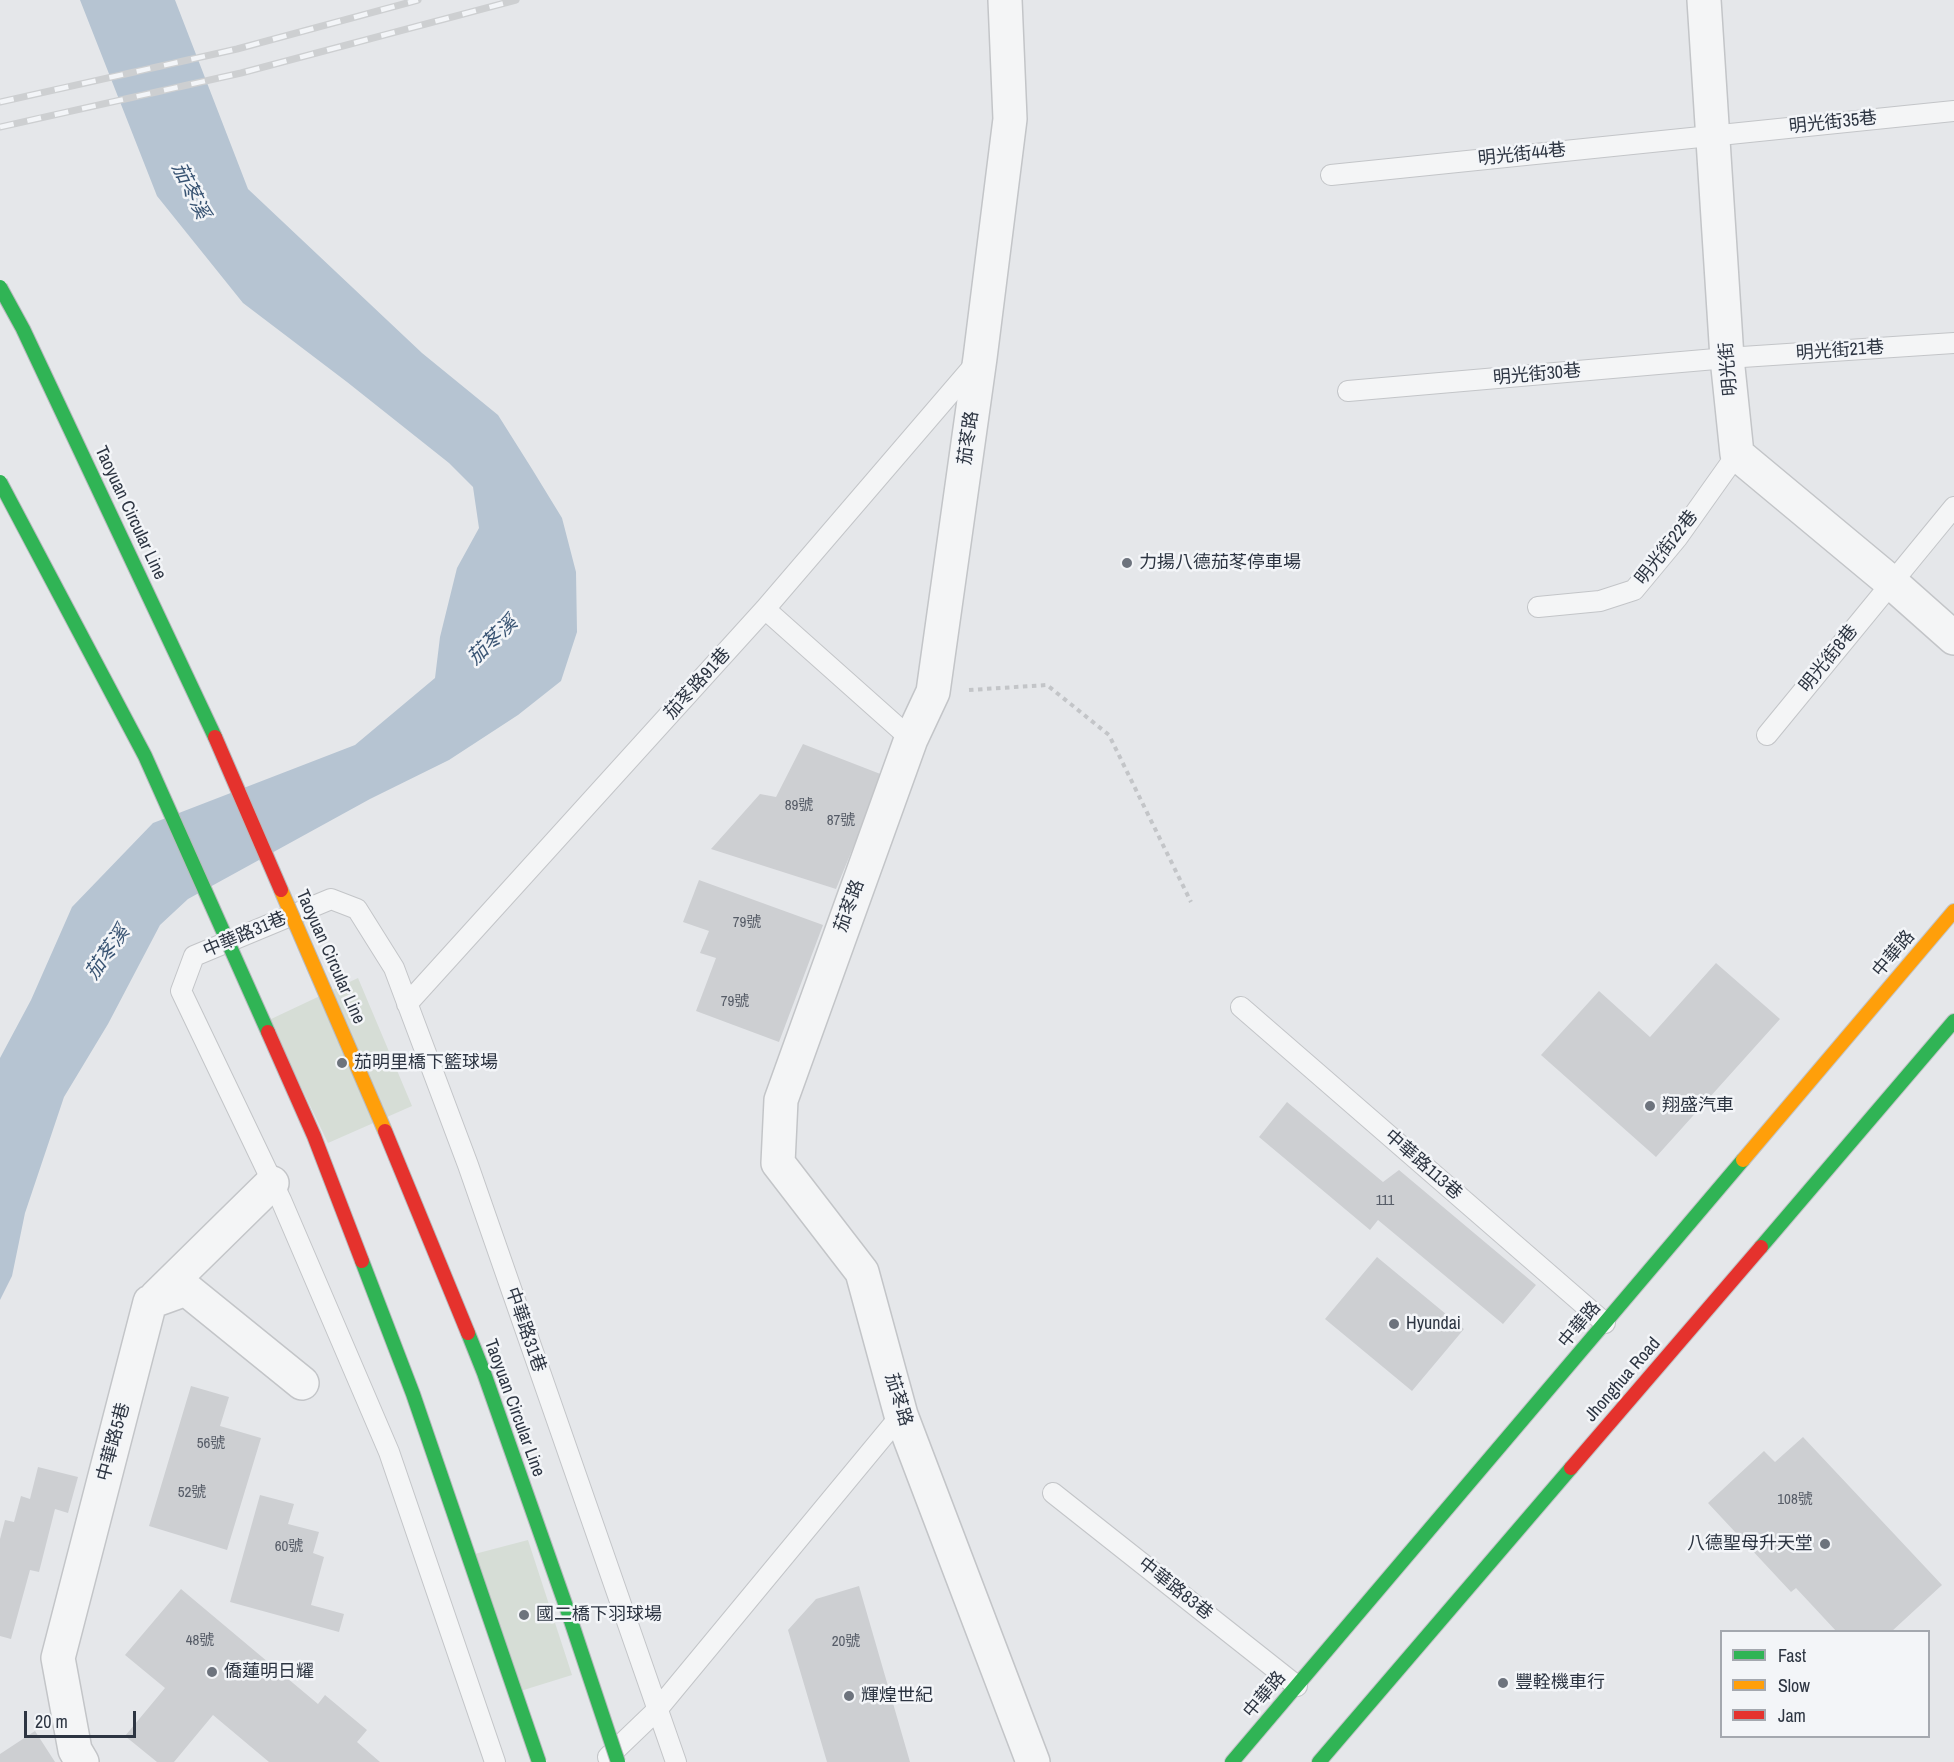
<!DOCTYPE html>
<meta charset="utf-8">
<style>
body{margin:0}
#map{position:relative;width:1954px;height:1762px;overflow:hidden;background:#e5e7ea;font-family:"Archivo Narrow",sans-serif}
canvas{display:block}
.legend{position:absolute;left:1720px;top:1630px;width:210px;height:108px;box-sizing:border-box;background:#f3f5f8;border:2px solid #a4a8af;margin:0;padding:8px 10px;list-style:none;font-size:18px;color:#2d3542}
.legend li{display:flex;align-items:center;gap:12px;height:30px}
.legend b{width:30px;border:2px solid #a4a8af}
.scale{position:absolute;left:24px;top:1711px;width:112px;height:27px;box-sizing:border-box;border:3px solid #2d3542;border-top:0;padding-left:8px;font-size:18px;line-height:21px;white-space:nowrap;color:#2d3542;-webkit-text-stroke:4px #f3f5f8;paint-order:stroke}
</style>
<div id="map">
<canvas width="1954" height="1762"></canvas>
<ul class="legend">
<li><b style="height:8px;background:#30b455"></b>Fast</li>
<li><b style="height:8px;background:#ff9f0a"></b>Slow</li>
<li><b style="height:8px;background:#e5322d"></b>Jam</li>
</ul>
<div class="scale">20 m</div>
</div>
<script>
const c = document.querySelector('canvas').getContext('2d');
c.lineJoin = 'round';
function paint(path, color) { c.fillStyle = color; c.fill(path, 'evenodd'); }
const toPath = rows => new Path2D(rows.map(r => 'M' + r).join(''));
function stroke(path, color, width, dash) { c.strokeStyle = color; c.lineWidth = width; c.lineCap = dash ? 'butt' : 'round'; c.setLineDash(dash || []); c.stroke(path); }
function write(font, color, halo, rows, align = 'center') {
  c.font = font + ' "Archivo Narrow","Noto Sans TC",sans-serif'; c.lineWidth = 5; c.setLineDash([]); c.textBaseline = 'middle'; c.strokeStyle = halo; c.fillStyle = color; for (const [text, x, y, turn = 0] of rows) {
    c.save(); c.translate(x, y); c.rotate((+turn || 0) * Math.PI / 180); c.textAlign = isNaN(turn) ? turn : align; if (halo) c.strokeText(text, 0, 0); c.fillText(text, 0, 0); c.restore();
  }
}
paint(toPath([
 [358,978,412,1106,328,1143,269,1020],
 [528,1540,572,1675,514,1693,467,1556]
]), '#d6ddd6');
paint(toPath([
 [80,0,175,0,248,189,422,353,498,415,532,469,562,518,576,572,577,632,561,681,518,715,449,760,370,799,188,899,160,925,108,1024,64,1097,25,1213,12,1276,0,1300,0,1058,31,1000,72,907,153,823,355,745,435,678,440,637,457,568,479,528,473,487,449,463,347,382,243,303,157,196]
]), '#b6c4d2');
paint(toPath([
 [803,744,883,775,836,889,711,849,760,794,776,797],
 [699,880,823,925,779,1042,696,1011,716,958,700,953,709,931,683,922],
 [1716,963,1780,1019,1656,1157,1541,1055,1599,991,1650,1037],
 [1287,1102,1383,1182,1399,1170,1536,1285,1503,1324,1378,1220,1370,1230,1259,1137],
 [1377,1257,1464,1329,1412,1391,1325,1319],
 [191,1386,229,1397,220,1426,261,1438,227,1550,149,1526],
 [1803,1437,1942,1585,1891,1632,1837,1632,1796,1588,1791,1592,1708,1503,1764,1451,1775,1462],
 [38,1467,78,1477,68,1513,55,1509,39,1572,30,1570,11,1639,0,1636,0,1539,5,1520,14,1522,21,1496,30,1499],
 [260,1495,294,1504,288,1524,319,1532,313,1553,324,1557,311,1605,344,1614,339,1632,230,1602],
 [859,1586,910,1762,827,1762,788,1630,816,1599],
 [181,1589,318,1704,325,1695,367,1730,357,1742,380,1762,269,1762,213,1715,174,1762,157,1762,125,1736,165,1688,125,1655],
 [35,1731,55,1762,0,1762,0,1754]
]), '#cdcfd2');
const lane = toPath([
 [1331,175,1954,111],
 [1348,391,1727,358,1954,343],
 [1538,607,1600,601,1634,590,1678,537,1737,454],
 [765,609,911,739],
 [1767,735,1954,507],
 [407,1004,765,609,977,362],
 [1241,1007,1605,1323],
 [1053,1493,1297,1686],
 [608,1757,657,1710,901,1415],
 [495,1762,389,1452,281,1200,181,991,194,956,331,899,357,909,394,968,468,1165,676,1762]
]);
const street = toPath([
 [1005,0,1010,119,980,358,933,692,911,739,781,1100,778,1163,862,1272,901,1415,1033,1762],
 [1704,0,1727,358,1737,454,1892,583,1954,638],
 [156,1297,272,1183],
 [82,1762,75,1750,58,1658,150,1302,186,1289,302,1383]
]);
const fast = toPath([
 [1761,1247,1954,1021],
 [1232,1762,1743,1160],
 [1319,1762,1571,1468]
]);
const slow = toPath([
 [1743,1160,1954,911]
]);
const jam = toPath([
 [1571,1468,1761,1247]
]);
stroke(lane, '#c3c5c8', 22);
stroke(street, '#c3c5c8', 36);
stroke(fast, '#c2c4c7', 16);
stroke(slow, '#c2c4c7', 16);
stroke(jam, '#c2c4c7', 16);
stroke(toPath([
 [969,690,1047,685,1109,735,1191,902]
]), '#c3c5c8', 4, [4.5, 4.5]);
stroke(lane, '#f4f5f6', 20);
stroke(street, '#f4f5f6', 33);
stroke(fast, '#30b455', 14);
stroke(slow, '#ff9f0a', 14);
stroke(jam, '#e5322d', 14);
const rail = toPath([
 [0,102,237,49,418,0],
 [0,127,241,73,516,0]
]);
stroke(rail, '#cdcfd1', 7);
stroke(rail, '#f3f5f8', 4.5, [14]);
const fastBridge = toPath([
 [0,287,23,329,215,737],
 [0,482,145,756,268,1032],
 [362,1261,413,1394,539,1762],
 [468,1333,484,1373,567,1609,618,1762]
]);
const slowBridge = toPath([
 [281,890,385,1131]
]);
const jamBridge = toPath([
 [215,737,281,890],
 [268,1032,314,1136,362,1261],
 [385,1131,468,1333]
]);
stroke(fastBridge, '#b8babe', 16, []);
stroke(slowBridge, '#b8babe', 16, []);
stroke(jamBridge, '#b8babe', 16, []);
stroke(fastBridge, '#30b455', 14);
stroke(slowBridge, '#ff9f0a', 14);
stroke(jamBridge, '#e5322d', 14);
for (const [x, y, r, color] of [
 [1127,563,6,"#6d737d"],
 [342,1063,6,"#6d737d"],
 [1650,1106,6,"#6d737d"],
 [1394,1324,6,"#6d737d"],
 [1825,1544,6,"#6d737d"],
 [524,1615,6,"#6d737d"],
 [212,1672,6,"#6d737d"],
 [1503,1683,6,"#6d737d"],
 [849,1696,6,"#6d737d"]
]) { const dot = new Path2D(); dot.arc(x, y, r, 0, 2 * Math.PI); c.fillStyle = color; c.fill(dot); stroke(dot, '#f3f5f8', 2); }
write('15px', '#565c67', null, [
 ["89號",799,806],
 ["87號",841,821],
 ["79號",747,923],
 ["79號",735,1002],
 ["111",1385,1201],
 ["56號",211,1444],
 ["52號",192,1493],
 ["108號",1795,1500],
 ["60號",289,1547],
 ["48號",200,1641],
 ["20號",846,1642]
]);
write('18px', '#2d3542', '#f3f5f8', [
 ["明光街35巷",1833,123,-6],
 ["明光街44巷",1522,155,-6],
 ["明光街21巷",1840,351,-4],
 ["明光街",1729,369,-95],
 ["明光街30巷",1537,375,-5],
 ["茄苳路",969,438,-82],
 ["Taoyuan Circular Line",130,513,65],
 ["明光街22巷",1667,548,-52],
 ["明光街8巷",1829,659,-51],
 ["茄苳路91巷",698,684,-48],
 ["茄苳路",850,906,-70],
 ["中華路31巷",245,935,-23],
 ["中華路",1894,954,-50],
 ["Taoyuan Circular Line",330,957,66],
 ["中華路113巷",1423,1165,41],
 ["中華路",1580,1325,-50],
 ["中華路31巷",525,1330,71],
 ["Jhonghua Road",1623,1380,-49],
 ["茄苳路",898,1400,73],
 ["Taoyuan Circular Line",514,1408,70],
 ["中華路5巷",114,1442,-75],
 ["中華路83巷",1175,1589,38],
 ["中華路",1265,1695,-50]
]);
write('18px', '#2d3542', '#f3f5f8', [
 ["力揚八德茄苳停車場",1139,563],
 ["茄明里橋下籃球場",354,1063],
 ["翔盛汽車",1662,1106],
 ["Hyundai",1406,1324],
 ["八德聖母升天堂",1813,1544,"right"],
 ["國二橋下羽球場",536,1615],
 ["僑蓮明日耀",224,1672],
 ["豐輇機車行",1515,1683],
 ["輝煌世紀",861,1696]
], 'left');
write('italic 20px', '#395473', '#f3f5f8', [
 ["茄苳溪",190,191,64],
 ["茄苳溪",493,641,-44],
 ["茄苳溪",108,953,-55]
]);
</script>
